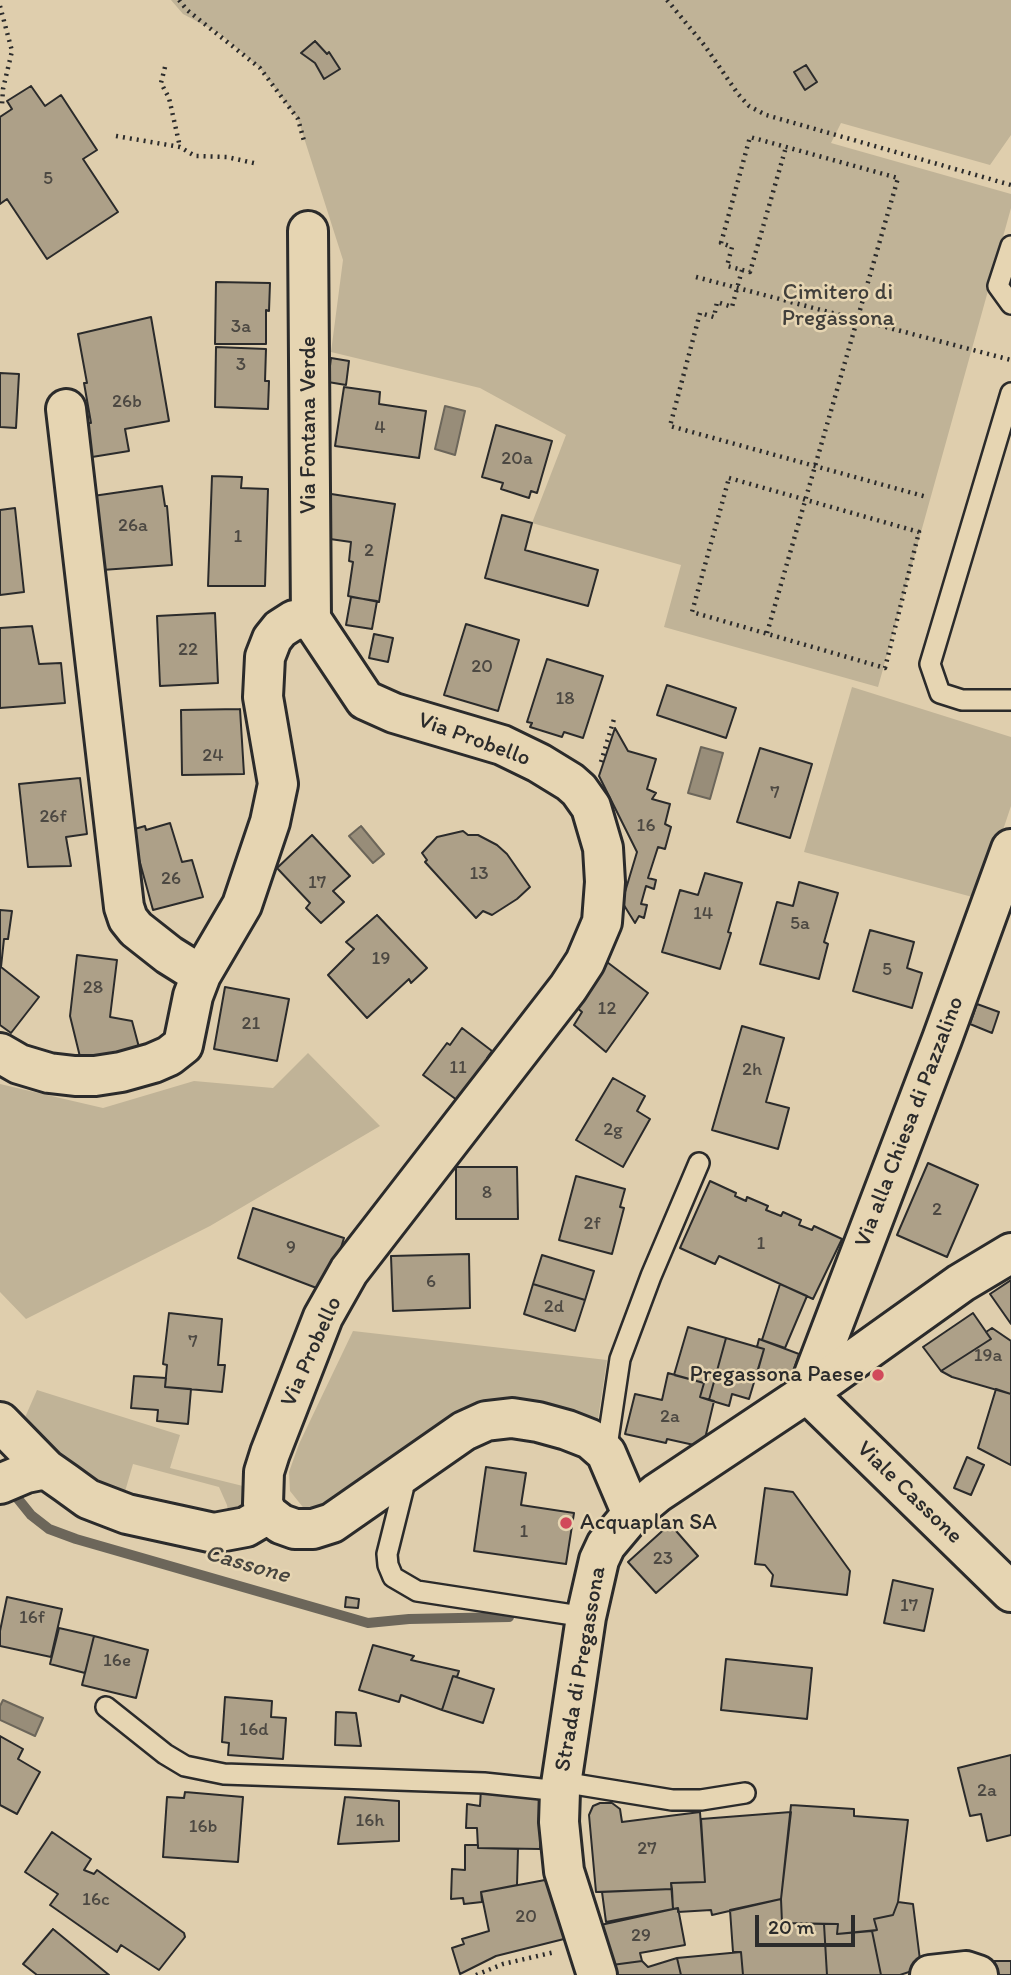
<!DOCTYPE html>
<style>
body{margin:0}
#map{position:relative;width:1011px;height:1975px;overflow:hidden;background:#dfcead;font-family:Itim,sans-serif}
canvas{display:block}
.scale{position:absolute;left:755px;top:1915px;width:100px;height:32px;box-sizing:border-box;border:4px solid #2b2b2b;border-top:0;padding-left:9px;font-size:21px;line-height:24px;white-space:nowrap;color:#2b2b2b;-webkit-text-stroke:5px #e6d5b2;paint-order:stroke}
</style>
<div id="map">
<canvas width="1011" height="1975"></canvas>
<div class="scale">20 m</div>
</div>
<script>
const c = document.querySelector('canvas').getContext('2d');
c.lineJoin = 'round';
function paint(path, color) { c.fillStyle = color; c.fill(path, 'evenodd'); }
const toPath = rows => new Path2D(rows.map(r => 'M' + r).join(''));
function stroke(path, color, width, dash) { c.strokeStyle = color; c.lineWidth = width; c.lineCap = dash ? 'butt' : 'round'; c.setLineDash(dash || []); c.stroke(path); }
function write(font, color, halo, rows, align = 'center') {
  c.font = font + ' Itim,sans-serif'; c.lineWidth = 5; c.setLineDash([]); c.textBaseline = 'middle'; c.strokeStyle = halo; c.fillStyle = color; for (const [text, x, y, turn = 0] of rows) {
    c.save(); c.translate(x, y); c.rotate((+turn || 0) * Math.PI / 180); c.textAlign = isNaN(turn) ? turn : align; if (halo) c.strokeText(text, 0, 0); c.fillText(text, 0, 0); c.restore();
  }
}
paint(toPath([
 [171,0,1011,0,1011,135,990,165,841,123,831,143,1011,194,1011,208,878,687,664,627,681,565,532,523,566,435,480,388,331,352,343,260,298,119,260,68,219,33,183,14],
 [852,687,1011,737,1011,806,980,899,804,852],
 [308,1053,380,1126,210,1226,26,1319,0,1292,0,1084,103,1108,194,1081,273,1088],
 [353,1331,607,1360,598,1419,508,1406,327,1514,306,1511,290,1491,289,1472,299,1444],
 [37,1390,180,1435,170,1468,247,1487,246,1500,229,1517,227,1505,219,1487,133,1464,124,1495,71,1476,23,1422]
]), '#c0b397');
const water = toPath([
 [445,406,465,411,455,455,435,449,445,406],
 [701,747,723,753,710,799,688,793,701,747],
 [361,826,384,854,373,863,349,836,361,826],
 [3,1700,43,1718,35,1736,0,1720,0,1706,3,1700]
]);
paint(water, '#988d79');
stroke(water, '#6c665a', 2);
stroke(toPath([
 [10,1489,31,1515,49,1529,76,1539,368,1623,409,1619,509,1617]
]), '#6c665a', 10);
const building = toPath([
 [315,41,327,54,329,52,340,69,324,79,315,63,301,53,315,41],
 [806,65,817,82,805,90,794,72,806,65],
 [31,86,45,106,61,95,97,150,83,159,118,212,47,259,7,199,0,204,0,117,12,109,7,101,31,86],
 [216,282,270,283,269,311,266,310,266,344,215,344,216,282],
 [151,317,169,421,125,429,129,451,92,457,86,423,91,423,84,383,87,383,78,334,151,317],
 [216,347,266,349,265,381,269,381,268,409,215,407,216,347],
 [331,358,349,361,346,385,328,382,331,358],
 [0,373,19,374,16,428,0,427,0,373],
 [344,387,380,392,379,404,426,411,419,458,335,446,344,387],
 [496,425,552,441,537,493,531,491,529,498,501,489,503,483,482,477,496,425],
 [212,476,242,477,241,488,268,489,265,586,208,586,212,476],
 [162,486,165,506,167,506,172,565,102,570,93,496,162,486],
 [325,493,395,504,379,602,348,596,353,562,349,561,351,542,323,538,325,493],
 [15,508,24,592,0,595,0,510,15,508],
 [502,515,532,523,525,550,598,570,588,606,485,578,502,515],
 [351,597,377,601,372,629,346,625,351,597],
 [215,613,218,683,160,686,157,616,215,613],
 [466,624,519,640,498,711,444,695,466,624],
 [32,626,39,664,61,663,65,703,0,708,0,628,32,626],
 [374,634,393,638,388,662,369,658,374,634],
 [547,659,603,676,583,738,564,732,562,737,530,727,532,723,527,722,547,659],
 [667,685,736,708,726,738,657,715,667,685],
 [240,709,244,774,182,775,181,710,240,709],
 [615,728,628,751,656,759,647,789,656,793,652,799,670,804,665,824,671,827,665,849,658,847,648,878,656,880,654,889,646,886,641,904,647,905,644,918,639,916,635,923,622,902,637,852,599,776,615,728],
 [760,748,812,764,790,838,737,822,760,748],
 [80,778,87,834,66,837,71,866,28,867,19,784,80,778],
 [170,823,182,862,192,860,203,897,153,910,131,830,145,826,146,830,170,823],
 [463,831,468,835,478,835,497,845,507,854,530,887,517,899,492,915,483,911,476,918,425,862,427,860,422,853,437,837,463,831],
 [312,835,350,876,333,891,344,902,321,923,306,908,310,903,277,868,312,835],
 [705,873,742,883,728,932,731,933,720,969,662,952,680,890,698,895,705,873],
 [799,882,838,893,824,942,828,944,819,979,760,964,777,902,793,906,799,882],
 [0,910,12,911,8,939,4,939,1,967,39,997,11,1033,0,1025,0,910],
 [377,915,427,968,411,983,409,979,367,1018,328,975,354,949,346,942,377,915],
 [870,930,914,942,907,968,922,973,912,1008,853,991,870,930],
 [77,955,117,960,110,1017,132,1021,140,1051,82,1065,70,1016,77,955],
 [607,962,648,993,606,1052,574,1025,582,1012,575,1006,607,962],
 [225,987,289,999,277,1061,214,1049,225,987],
 [977,1004,999,1012,992,1033,970,1024,977,1004],
 [742,1026,784,1038,766,1102,789,1108,778,1149,712,1130,742,1026],
 [462,1028,492,1051,487,1058,493,1062,461,1103,423,1075,447,1043,450,1045,462,1028],
 [613,1078,645,1096,637,1111,650,1119,623,1167,576,1140,613,1078],
 [928,1163,978,1185,947,1257,897,1235,928,1163],
 [456,1167,517,1167,518,1219,456,1219,456,1167],
 [576,1176,625,1189,620,1207,624,1208,612,1254,559,1240,576,1176],
 [710,1181,736,1193,735,1196,746,1201,747,1197,768,1206,766,1210,781,1216,783,1212,801,1220,799,1225,812,1230,814,1226,842,1239,813,1299,719,1256,715,1264,680,1248,710,1181],
 [253,1208,344,1238,327,1292,238,1258,253,1208],
 [469,1254,470,1308,393,1311,391,1256,469,1254],
 [542,1255,594,1271,585,1300,533,1284,542,1255],
 [1011,1280,1011,1324,990,1294,1011,1280],
 [533,1284,585,1300,575,1331,524,1314,533,1284],
 [780,1284,807,1296,785,1348,762,1340,780,1284],
 [169,1313,222,1319,218,1365,225,1365,222,1392,165,1387,167,1365,163,1364,169,1313],
 [973,1313,991,1339,941,1371,923,1347,973,1313],
 [688,1327,726,1338,709,1400,700,1397,704,1383,674,1375,688,1327],
 [992,1328,1011,1341,1011,1394,952,1377,941,1371,991,1339,986,1332,992,1328],
 [726,1338,764,1349,749,1399,732,1394,729,1406,709,1400,726,1338],
 [759,1339,799,1354,790,1381,758,1370,764,1349,757,1347,759,1339],
 [668,1373,704,1383,700,1397,714,1401,703,1447,667,1439,666,1443,625,1434,635,1394,662,1400,668,1373],
 [134,1376,166,1378,165,1387,191,1389,188,1424,157,1421,158,1410,131,1408,134,1376],
 [996,1389,1011,1394,1011,1465,978,1448,996,1389],
 [967,1457,984,1465,971,1495,954,1488,967,1457],
 [486,1467,526,1473,521,1505,574,1513,566,1564,474,1551,486,1467],
 [765,1488,793,1492,850,1571,847,1595,771,1586,773,1575,765,1565,755,1564,765,1488],
 [670,1524,698,1556,656,1593,628,1562,670,1524],
 [893,1580,933,1589,924,1631,884,1623,893,1580],
 [7,1597,62,1609,51,1657,0,1646,0,1631,7,1597],
 [346,1597,359,1599,358,1608,345,1607,346,1597],
 [59,1628,94,1636,85,1673,50,1664,59,1628],
 [94,1636,148,1650,136,1698,82,1685,94,1636],
 [373,1645,414,1656,411,1660,459,1671,457,1677,453,1676,442,1710,401,1695,399,1702,359,1690,373,1645],
 [726,1659,812,1668,807,1719,721,1710,726,1659],
 [453,1676,494,1689,483,1723,442,1710,453,1676],
 [225,1697,272,1701,271,1717,286,1718,283,1759,228,1755,229,1743,222,1742,225,1697],
 [336,1712,356,1713,361,1746,335,1745,336,1712],
 [0,1736,23,1749,18,1759,40,1772,17,1814,0,1805,0,1736],
 [1011,1755,1011,1835,987,1841,981,1814,970,1816,958,1768,1011,1755],
 [481,1788,543,1792,540,1849,478,1848,477,1828,466,1828,467,1804,480,1806,481,1788],
 [185,1792,243,1797,238,1862,163,1857,167,1797,184,1798,185,1792],
 [345,1797,399,1801,399,1841,338,1844,345,1797],
 [600,1803,612,1803,620,1809,622,1822,700,1812,705,1882,671,1883,672,1889,596,1892,589,1815,593,1806,600,1803],
 [791,1805,854,1809,854,1816,908,1820,898,1902,893,1915,874,1919,877,1930,837,1934,838,1924,782,1923,781,1899,791,1805],
 [791,1812,781,1899,712,1915,711,1910,678,1912,678,1908,673,1909,671,1883,705,1882,701,1819,791,1812],
 [52,1832,91,1859,84,1870,94,1874,97,1870,184,1933,185,1937,159,1970,121,1945,117,1952,50,1905,58,1894,25,1872,52,1832],
 [465,1845,478,1845,478,1848,518,1849,517,1885,481,1892,482,1902,464,1904,463,1898,451,1899,452,1869,465,1870,465,1845],
 [545,1880,576,1936,496,1956,460,1974,452,1948,464,1944,462,1939,489,1931,481,1892,545,1880],
 [672,1889,673,1909,606,1922,602,1892,672,1889],
 [781,1899,782,1923,824,1924,827,1975,743,1975,741,1952,733,1952,730,1910,781,1899],
 [898,1902,913,1904,921,1968,900,1975,881,1975,872,1931,877,1930,874,1919,893,1915,898,1902],
 [678,1908,685,1945,640,1953,642,1961,612,1965,596,1926,678,1908],
 [824,1924,838,1924,837,1934,872,1931,881,1975,827,1975,824,1924],
 [53,1929,109,1975,37,1975,23,1964,53,1929],
 [741,1952,743,1975,681,1975,677,1958,741,1952],
 [677,1958,681,1975,615,1975,612,1965,642,1961,648,1967,677,1958],
 [980,1961,1011,1961,1011,1975,983,1975,980,1961]
]);
paint(building, '#ada088');
stroke(building, '#2b2b2b', 2);
const lane = toPath([
 [1011,246,998,286,1011,304],
 [1011,393,930,664,940,693,962,700,1011,700],
 [606,1453,620,1359,651,1276,699,1163],
 [402,1473,403,1490,387,1554,388,1565,393,1577,417,1591,586,1617],
 [106,1707,165,1754,185,1766,224,1774,484,1783,560,1791],
 [562,1782,672,1800,701,1800,745,1793]
]);
const street = toPath([
 [308,231,311,619],
 [66,409,124,907,128,919,136,929,169,955,201,975],
 [0,1053,19,1064,49,1073,75,1076,95,1076,121,1072,153,1063,169,1056,183,1045,193,996,201,975,242,905,270,822,278,784,263,697,265,657,272,639,280,629,294,620,311,619,365,700,394,713,502,745,539,763,570,782,579,790,591,807,603,848,605,882,602,922,585,962,568,988,349,1271,323,1317,270,1453,264,1472,263,1504,268,1514,281,1524,295,1529,313,1529,332,1523,464,1431,486,1421,512,1418,538,1422,567,1430,590,1439,606,1453,632,1514],
 [807,1393,942,1039,1011,849],
 [0,1422,46,1469,66,1483,88,1499,127,1514,214,1533,246,1527,268,1514],
 [0,1484,26,1473,46,1469],
 [930,1975,966,1971,978,1975]
]);
const secondary = toPath([
 [807,1393,1011,1592],
 [597,1975,564,1871,559,1822,560,1791,586,1617,599,1560,606,1545,632,1514,657,1493,807,1393,961,1283,1011,1253]
]);
stroke(lane, '#2b2b2b', 24);
stroke(street, '#2b2b2b', 44);
stroke(secondary, '#2b2b2b', 44);
stroke(toPath([
 [179,0,187,10,260,68,298,119,304,141],
 [667,0,705,46,738,94,749,106,766,115,1011,185],
 [0,6,12,51,3,89,2,105],
 [165,67,161,83,169,98,180,147],
 [116,136,180,147,195,156,227,157,258,164],
 [742,270,732,307,717,302,714,317,700,313,670,426,927,497],
 [696,277,1011,360],
 [729,478,919,532,885,668,692,612,729,478],
 [767,633,898,178,750,137,721,243,732,247,727,266,750,272,786,147],
 [601,762,614,719],
 [476,1975,503,1964,555,1952]
]), '#2b2b2b', 4.5, [2, 5]);
stroke(lane, '#e6d5b2', 19);
stroke(street, '#e6d5b2', 38);
stroke(secondary, '#e6d5b2', 38);
for (const [x, y, r, color] of [
 [878,1375,7,"#d1495b"],
 [566,1523,7,"#d1495b"]
]) { const dot = new Path2D(); dot.arc(x, y, r, 0, 2 * Math.PI); c.fillStyle = color; c.fill(dot); stroke(dot, '#e6d5b2', 2.5); }
write('19px', '#4c4842', null, [
 ["5",48,179],
 ["3a",241,327],
 ["3",241,365],
 ["26b",127,402],
 ["4",380,428],
 ["20a",517,459],
 ["26a",133,526],
 ["1",238,537],
 ["2",369,551],
 ["22",188,650],
 ["20",482,667],
 ["18",565,699],
 ["24",213,756],
 ["7",775,793],
 ["26f",53,817],
 ["16",646,826],
 ["13",479,874],
 ["26",171,879],
 ["17",317,883],
 ["14",703,914],
 ["5a",800,924],
 ["19",381,959],
 ["5",887,970],
 ["28",93,988],
 ["12",607,1009],
 ["21",251,1024],
 ["11",458,1068],
 ["2h",752,1070],
 ["2g",613,1130],
 ["8",487,1193],
 ["2",937,1210],
 ["2f",592,1224],
 ["1",761,1244],
 ["9",291,1248],
 ["6",431,1282],
 ["2d",554,1307],
 ["7",193,1342],
 ["19a",988,1356],
 ["2a",670,1417],
 ["1",524,1532],
 ["23",663,1559],
 ["17",909,1606],
 ["16f",32,1618],
 ["16e",117,1661],
 ["16d",254,1730],
 ["2a",987,1791],
 ["16h",370,1821],
 ["16b",203,1827],
 ["27",647,1849],
 ["16c",96,1900],
 ["20",526,1917],
 ["29",641,1936]
]);
write('23px', '#413f3b', '#e6d5b2', [
 ["Cimitero di",838,293],
 ["Pregassona",838,319]
]);
write('23px', '#2b2b2b', '#e6d5b2', [
 ["Via Fontana Verde",309,425,-90],
 ["Via Probello",474,740,20],
 ["Via alla Chiesa di Pazzalino",910,1122,-69],
 ["Via Probello",312,1352,-66],
 ["Viale Cassone",909,1493,44],
 ["Strada di Pregassona",581,1669,-80]
]);
write('23px', '#2b2b2b', '#e6d5b2', [
 ["Pregassona Paese",864,1375],
 ["Acquaplan SA",580,1523,"left"]
], 'right');
write('italic 24px', '#46443e', '#e6d5b2', [
 ["Cassone",247,1565,16]
]);
</script>
